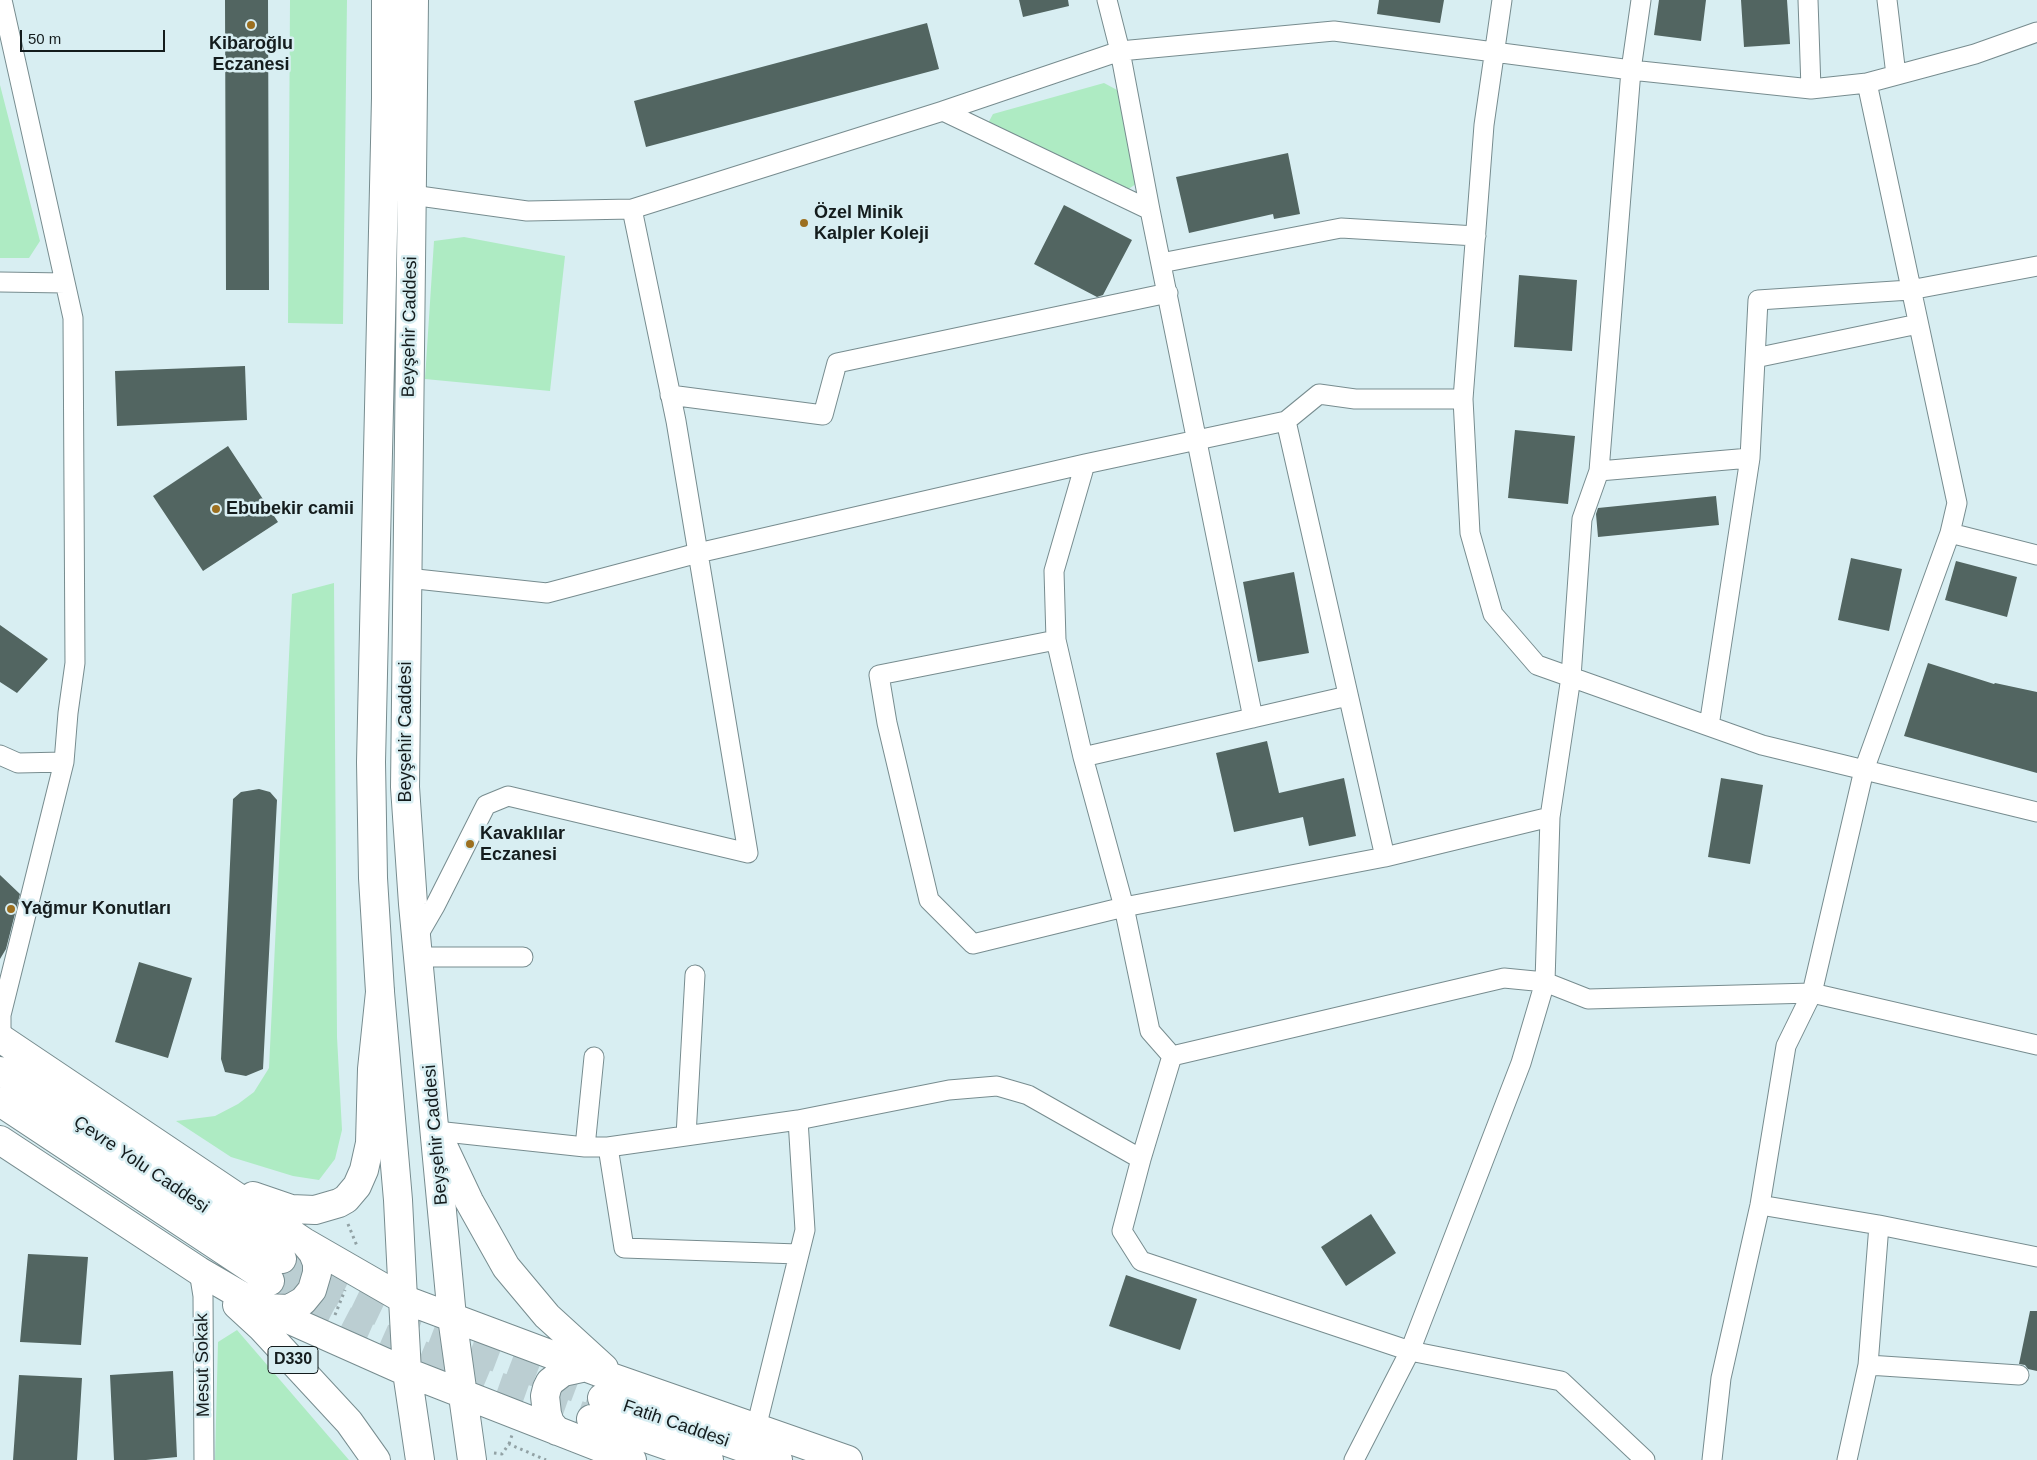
<!DOCTYPE html>
<meta charset="utf-8">
<style>
body{margin:0}
#map{position:relative;width:2037px;height:1460px;overflow:hidden;background:#d8eef2;font-family:Arial,sans-serif}
canvas{display:block}
.scale{position:absolute;left:20px;top:30px;width:145px;height:22px;box-sizing:border-box;border:2px solid #141c1d;border-top:0;padding-left:6px;font-size:15px;line-height:18px;white-space:nowrap;color:#141c1d;-webkit-text-stroke:4px #d8eef2;paint-order:stroke}
</style>
<div id="map">
<canvas width="2037" height="1460"></canvas>
<div class="scale">50 m</div>
</div>
<script>
const c = document.querySelector('canvas').getContext('2d');
c.lineJoin = 'round';
function paint(path, color) { c.fillStyle = color; c.fill(path, 'evenodd'); }
const toPath = rows => new Path2D(rows.map(r => 'M' + r).join(''));
function stroke(path, color, width, dash) { c.strokeStyle = color; c.lineWidth = width; c.lineCap = dash ? 'butt' : 'round'; c.setLineDash(dash || []); c.stroke(path); }
function write(font, color, halo, rows, align = 'center') {
  c.font = font + ' Arial,sans-serif'; c.lineWidth = 5; c.setLineDash([]); c.textBaseline = 'middle'; c.strokeStyle = halo; c.fillStyle = color; for (const [text, x, y, turn = 0] of rows) {
    c.save(); c.translate(x, y); c.rotate((+turn || 0) * Math.PI / 180); c.textAlign = isNaN(turn) ? turn : align; if (halo) c.strokeText(text, 0, 0); c.fillText(text, 0, 0); c.restore();
  }
}
paint(toPath([
 [290,0,347,0,343,324,288,323],
 [1104,83,1119,91,1136,184,1124,192,987,125,993,114],
 [0,85,40,241,29,258,0,258],
 [464,237,565,256,550,391,425,379,434,241],
 [334,583,337,1037,342,1130,335,1159,319,1180,293,1176,231,1157,176,1121,215,1116,238,1104,254,1092,269,1068,292,594],
 [237,1330,349,1460,215,1460,218,1342]
]), '#aeebc3');
paint(toPath([
 [225,0,268,0,269,290,226,290],
 [1019,0,1068,0,1069,6,1023,17],
 [1379,0,1444,0,1440,23,1377,14],
 [1659,0,1706,0,1701,41,1654,35],
 [1741,0,1787,0,1790,44,1744,47],
 [927,23,939,69,646,147,634,101],
 [1288,153,1300,214,1274,219,1273,214,1189,233,1176,177],
 [1064,205,1132,240,1103,295,1097,297,1034,264],
 [1519,275,1577,280,1572,351,1514,347],
 [245,366,247,420,117,426,115,371],
 [1515,430,1575,436,1568,504,1508,498],
 [228,446,278,522,203,571,153,496],
 [1716,496,1719,525,1598,537,1596,514,1598,508],
 [1851,558,1902,569,1889,631,1838,620],
 [1956,561,2017,577,2007,617,1945,600],
 [1294,572,1309,653,1258,662,1243,582],
 [0,625,48,659,17,693,0,682],
 [1928,663,1994,684,1995,683,2037,692,2037,773,1904,736],
 [1267,741,1279,793,1344,778,1356,836,1309,846,1303,817,1234,832,1216,753],
 [1721,778,1763,785,1750,864,1708,857],
 [259,789,270,792,277,800,263,1069,246,1076,225,1072,221,1059,233,799,241,792],
 [0,875,20,894,6,949,0,959],
 [139,962,192,978,168,1058,115,1042],
 [1371,1214,1396,1253,1346,1286,1321,1247],
 [28,1254,88,1257,81,1345,20,1342],
 [1126,1275,1197,1299,1180,1350,1109,1326],
 [2030,1311,2037,1311,2037,1371,2028,1369,2025,1365,2019,1364],
 [173,1371,177,1457,146,1460,114,1460,110,1375],
 [19,1375,82,1378,77,1460,13,1460]
]), '#526561');
stroke(toPath([
 [282,1259,325,1286,394,1319,602,1398],
 [270,1281,352,1324,420,1354,495,1385,591,1419]
]), '#bbced2', 28, [28, 14]);
const street = toPath([
 [1107,0,1120,51,1150,210,1253,718],
 [1502,0,1484,125,1463,399,1470,533,1493,614,1537,665,1762,745,2037,812],
 [1808,0,1811,89],
 [1887,0,1896,75],
 [943,111,1120,51,1334,31,1631,70,1811,89,1867,83,1975,54,2037,32],
 [412,195,527,211,632,209,943,111,1150,210],
 [1161,263,1341,228,1476,236],
 [0,282,65,283],
 [1755,358,1918,324],
 [670,395,823,415,837,363,1168,293],
 [1286,421,1385,857],
 [1085,464,1054,571,1056,640,1083,757,1124,907,1150,1031,1172,1056],
 [1599,471,1631,70,1641,0],
 [1950,533,2037,555],
 [407,578,547,593,698,553,1085,464,1286,421,1319,394,1355,399,1463,399],
 [1056,640,879,675,887,723,929,900,973,944,1124,907,1385,857,1550,817],
 [1709,726,1750,458,1758,300,1910,290,2037,266],
 [0,755,18,763,64,762],
 [1083,757,1339,698,1349,698],
 [417,937,435,906,486,805,508,796,748,853,676,421,632,209],
 [419,957,523,957],
 [1,1039,1,1015,64,762,68,713,75,663,73,318,2,0],
 [436,1131,585,1147,608,1147,798,1120,949,1090,997,1086,1028,1095,1141,1159],
 [686,1136,695,975],
 [585,1147,594,1057],
 [608,1147,624,1248,798,1254],
 [1760,1205,1879,1225,2037,1257],
 [199,1271,203,1296,204,1460],
 [1868,1365,2019,1375],
 [756,1428,805,1230,798,1120],
 [1354,1460,1410,1351,1521,1063,1545,982,1550,817,1571,677,1582,519,1599,471,1750,458],
 [1645,1460,1561,1381,1410,1351,1141,1261,1122,1231,1141,1159,1172,1056,1504,978,1545,982,1588,999,1812,993,2037,1045],
 [1712,1460,1721,1378,1760,1205,1786,1046,1812,993,1864,770,1950,533,1957,503,1867,83],
 [1847,1460,1868,1365,1879,1225]
]);
const primary = toPath([
 [386,0,386,98,371,762,373,878,380,992,398,1200,403,1299],
 [414,0,405,787,413,904,452,1317],
 [602,1398,778,1460],
 [591,1419,709,1460]
]);
const highway = toPath([
 [0,1038,304,1242,403,1299,614,1378,848,1460],
 [0,1071,282,1259],
 [0,1102,270,1281],
 [436,1131,469,1201,506,1267,547,1316,604,1368],
 [0,1140,199,1271,261,1307,407,1372,632,1460],
 [253,1196,291,1209,315,1210,339,1203,346,1199,357,1186,364,1170,370,1143,372,1069,380,992],
 [403,1299,407,1372,420,1460],
 [237,1305,262,1328,349,1422,376,1460],
 [265,1308,289,1309,303,1301,312,1290,317,1273,317,1263,313,1253,304,1242],
 [452,1317,472,1460],
 [557,1431,550,1423,547,1414,545,1396,547,1388,550,1382,563,1372,586,1367]
]);
stroke(street, '#778c8f', 21);
stroke(primary, '#778c8f', 30);
stroke(highway, '#778c8f', 30);
stroke(toPath([
 [348,1224,357,1246],
 [335,1315,345,1290],
 [509,1444,512,1435],
 [494,1453,502,1454,509,1444,546,1460]
]), '#92a2a5', 3, [2.5, 4]);
stroke(street, '#fff', 19);
stroke(primary, '#fff', 28);
stroke(highway, '#fff', 28);
for (const [x, y, r, color] of [
 [251,25,5,"#9c6f1f"],
 [804,223,5,"#9c6f1f"],
 [216,509,5,"#9c6f1f"],
 [470,844,5,"#9c6f1f"],
 [11,909,5,"#9c6f1f"]
]) { const dot = new Path2D(); dot.arc(x, y, r, 0, 2 * Math.PI); c.fillStyle = color; c.fill(dot); stroke(dot, '#d8eef2', 2); }
for (const [x, y, w] of [
 [293,1360,50]
]) { const box = new Path2D(); box.roundRect(x - w / 2, y - 13.5, w, 27, 4); c.fillStyle = '#d8eef2'; c.fill(box); stroke(box, '#141c1d', 1); }
write('bold 16px', '#141c1d', null, [
 ["D330",293,1360]
]);
write('bold 18px', '#141c1d', '#d8eef2', [
 ["Kibaroğlu",251,44,"center"],
 ["Eczanesi",251,65,"center"],
 ["Özel Minik",814,213],
 ["Kalpler Koleji",814,234],
 ["Ebubekir camii",226,509],
 ["Kavaklılar",480,834],
 ["Eczanesi",480,855],
 ["Yağmur Konutları",21,909]
], 'left');
write('18px', '#141c1d', '#d8eef2', [
 ["Beyşehir Caddesi",410,327,-89],
 ["Beyşehir Caddesi",406,732,-90],
 ["Beyşehir Caddesi",436,1135,-95],
 ["Çevre Yolu Caddesi",141,1165,34],
 ["Mesut Sokak",203,1365,-91],
 ["Fatih Caddesi",676,1424,19]
]);
</script>
